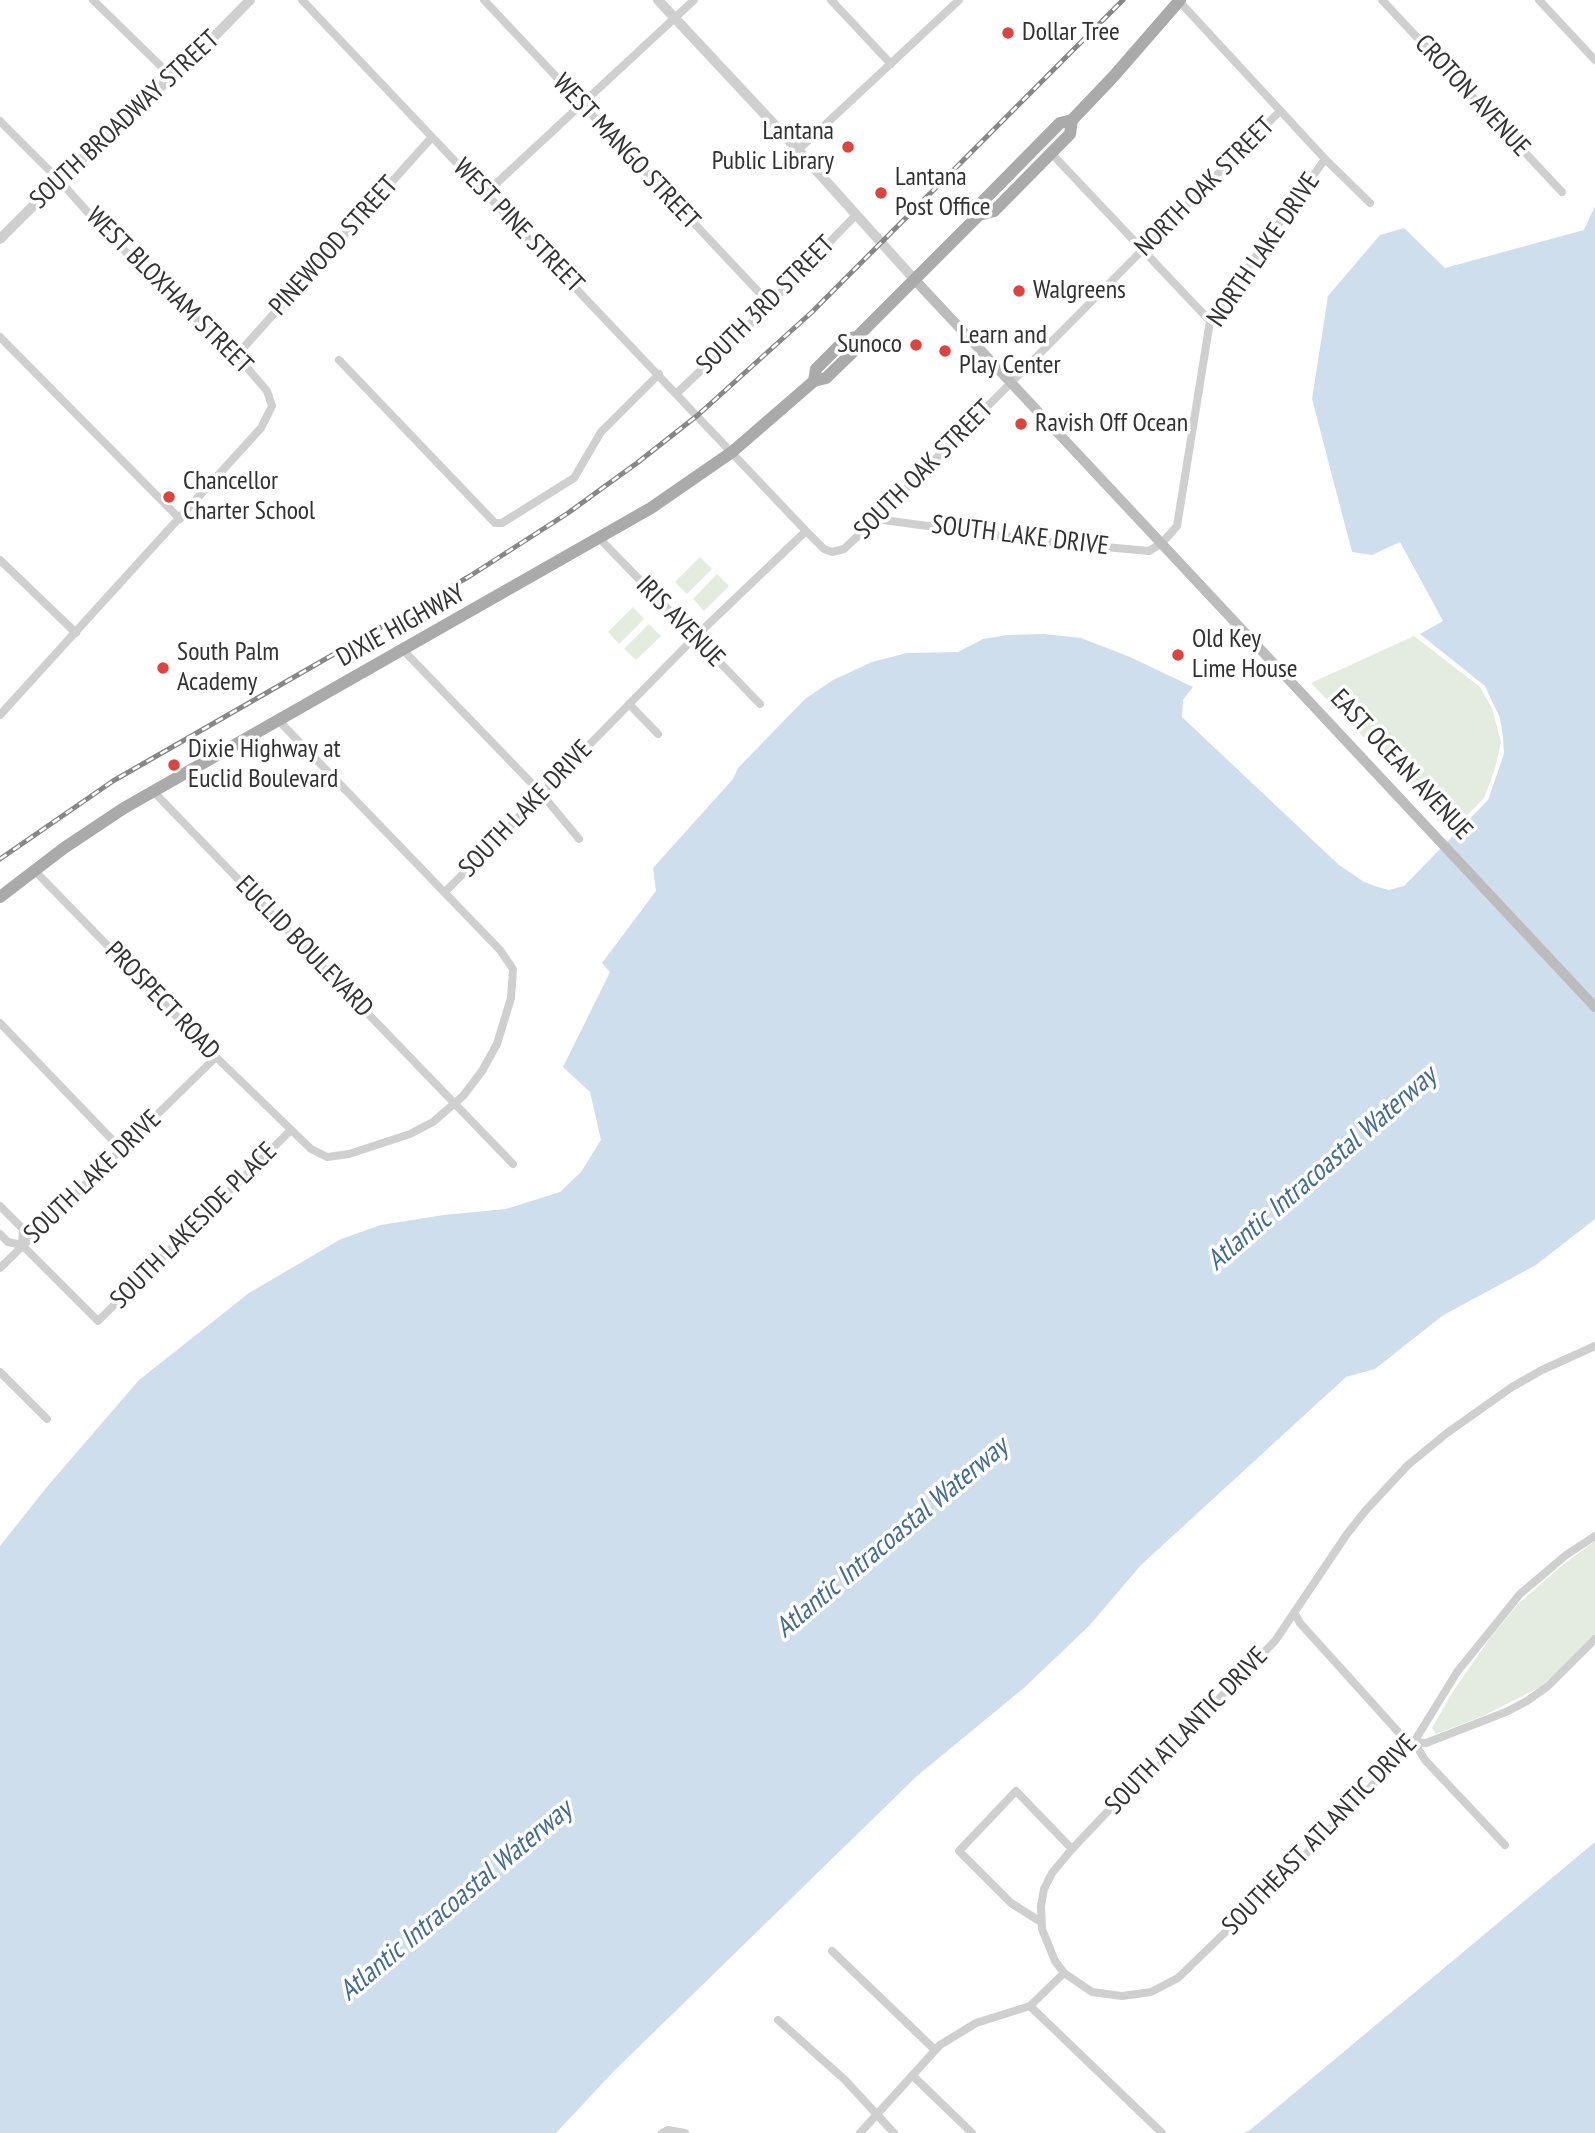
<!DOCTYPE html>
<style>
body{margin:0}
canvas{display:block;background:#fff}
</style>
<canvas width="1595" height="2133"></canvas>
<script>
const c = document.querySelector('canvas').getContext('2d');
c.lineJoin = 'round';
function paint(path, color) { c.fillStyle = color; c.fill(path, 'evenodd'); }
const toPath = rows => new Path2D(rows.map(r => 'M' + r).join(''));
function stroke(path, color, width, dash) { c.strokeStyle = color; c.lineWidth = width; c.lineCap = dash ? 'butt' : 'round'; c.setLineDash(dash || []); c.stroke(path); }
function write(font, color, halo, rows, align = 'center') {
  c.font = font + ' "PT Sans Narrow",sans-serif'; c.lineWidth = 7; c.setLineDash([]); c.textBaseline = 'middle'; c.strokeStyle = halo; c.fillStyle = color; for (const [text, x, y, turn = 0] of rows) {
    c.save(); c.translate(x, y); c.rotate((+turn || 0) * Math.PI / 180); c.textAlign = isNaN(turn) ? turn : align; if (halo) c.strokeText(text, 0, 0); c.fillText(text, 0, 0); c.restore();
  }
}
paint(toPath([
 [700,557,712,569,687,594,675,582],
 [717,574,729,586,704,611,693,599],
 [633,607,644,619,619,644,608,632],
 [649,624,661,636,636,660,624,649],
 [1414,636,1480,687,1492,708,1501,742,1495,769,1484,798,1450,833,1436,819,1431,807,1311,683],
 [1595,1541,1595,1634,1587,1645,1540,1687,1483,1716,1436,1734,1432,1728,1452,1693,1490,1638,1518,1604,1564,1564]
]), '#e4ebdf');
paint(toPath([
 [1595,206,1595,1219,1536,1265,1442,1316,1375,1369,1346,1377,1141,1565,1089,1626,1025,1687,917,1776,614,2071,556,2133,0,2133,0,1546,46,1488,139,1380,249,1293,341,1239,381,1225,444,1215,506,1209,560,1192,581,1172,601,1140,590,1092,563,1067,610,972,602,963,656,891,653,868,733,779,738,768,805,699,833,680,872,662,907,653,958,652,983,639,1008,635,1044,634,1081,638,1130,657,1193,687,1183,700,1182,717,1339,865,1364,882,1378,887,1389,890,1404,886,1488,800,1504,754,1503,737,1500,718,1485,686,1420,634,1443,621,1400,542,1372,555,1352,552,1312,399,1328,296,1380,235,1404,228,1445,268,1584,230],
 [1595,1842,1595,2133,1244,2133,1250,2130]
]), '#cfdeec');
stroke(toPath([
 [93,0,171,76],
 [302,0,806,531,824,549,832,552,844,549,876,519,1280,111],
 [484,0,770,304],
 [831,0,891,64],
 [1382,0,1562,192],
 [1539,0,1595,60],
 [1179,1,1325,159,1370,203],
 [0,121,59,180,107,234,243,363,267,391,272,406,261,428,0,715],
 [798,150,959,0],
 [1051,153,1210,321],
 [487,192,694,0],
 [0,337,180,519],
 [236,356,432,137],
 [339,360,495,523,502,523,574,478,601,432,659,374],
 [677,393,748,326,855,216],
 [876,519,1039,541,1149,551,1162,543,1177,526,1210,321,1325,159],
 [600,539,760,704],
 [0,560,76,633],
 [404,651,541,793,579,839],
 [629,704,658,734],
 [153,791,513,1164],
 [34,870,216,1057,311,1149,327,1157,349,1154,410,1134,433,1122,463,1096,482,1071,497,1044,511,998,513,969,500,950,279,721],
 [445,892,695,637,806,531],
 [0,1023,121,1149],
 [0,1206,23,1229,22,1245],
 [0,1234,8,1242,22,1245,98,1321,291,1130],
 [0,1268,216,1057],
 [1595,1346,1542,1370,1512,1387,1447,1433,1408,1465,1366,1510,1347,1534,1275,1641,1208,1710,1171,1755,1109,1810,1072,1849,1052,1873,1044,1889,1041,1906,1042,1929,1055,1961,1064,1973,1092,1992,1122,1996,1151,1992,1178,1978,1304,1856,1414,1742,1457,1672,1520,1594,1566,1555,1595,1536],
 [0,1372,47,1419],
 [1295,1614,1300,1623,1401,1735,1414,1742,1425,1760,1505,1845],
 [1414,1742,1426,1743,1506,1712,1527,1701,1548,1686,1595,1639],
 [1041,1922,1011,1903,959,1851,1016,1791,1072,1849],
 [832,1951,935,2050],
 [1030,2006,1162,2133],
 [778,2020,845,2080,894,2133],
 [913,2076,972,2133],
 [662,2133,668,2130,685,2133],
 [860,2133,940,2045,976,2023,1030,2006,1064,1973]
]), '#cfcfcf', 8);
stroke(toPath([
 [658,0,798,150,914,279],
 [0,239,59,180,200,51,250,0]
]), '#cfcfcf', 10);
stroke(toPath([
 [914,279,1595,1007]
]), '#bcbcbc', 10);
stroke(toPath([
 [979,215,983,201,1060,123,1072,120,1113,77,1180,0],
 [814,381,816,369,846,339,857,337,979,215,994,211,1070,134,1072,120],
 [0,897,64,848,124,808,651,508,732,452,814,381,826,378,856,349,857,337]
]), '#aaa', 12);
const rail = toPath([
 [0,859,113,781,470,576,568,513,637,463,698,415,812,312,1123,0]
]);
stroke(rail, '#878787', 5);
stroke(rail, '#fff', 2.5, [8]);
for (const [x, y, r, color] of [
 [1008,33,7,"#dd4440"],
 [848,147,7,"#dd4440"],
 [881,193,7,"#dd4440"],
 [1019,291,7,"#dd4440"],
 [916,345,7,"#dd4440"],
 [945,351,7,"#dd4440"],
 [1021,424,7,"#dd4440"],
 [169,497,7,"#dd4440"],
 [1178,655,7,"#dd4440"],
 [163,668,7,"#dd4440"],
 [174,765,7,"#dd4440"]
]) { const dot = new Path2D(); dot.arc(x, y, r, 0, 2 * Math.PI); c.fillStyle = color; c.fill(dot); stroke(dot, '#fff', 2.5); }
write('26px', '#323232', '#fff', [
 ["Dollar Tree",1022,33],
 ["Lantana",834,132,"right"],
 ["Public Library",834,162,"right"],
 ["Lantana",895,178],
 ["Post Office",895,208],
 ["Walgreens",1033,291],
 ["Learn and",959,336],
 ["Play Center",959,366],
 ["Sunoco",902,345,"right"],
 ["Ravish Off Ocean",1035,424],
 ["Chancellor",183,482],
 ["Charter School",183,512],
 ["Old Key",1192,640],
 ["Lime House",1192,670],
 ["South Palm",177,653],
 ["Academy",177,683],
 ["Dixie Highway at",188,750],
 ["Euclid Boulevard",188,780]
], 'left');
write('26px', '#323232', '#fff', [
 ["CROTON AVENUE",1472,96,47],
 ["SOUTH BROADWAY STREET",125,120,-43],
 ["WEST MANGO STREET",626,152,47],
 ["NORTH OAK STREET",1205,187,-45],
 ["WEST PINE STREET",518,226,46],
 ["PINEWOOD STREET",334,246,-48],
 ["NORTH LAKE DRIVE",1264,250,-56],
 ["WEST BLOXHAM STREET",169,291,45],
 ["SOUTH 3RD STREET",766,305,-45],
 ["SOUTH OAK STREET",924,470,-45],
 ["SOUTH LAKE DRIVE",1020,536,7],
 ["IRIS AVENUE",680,622,46],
 ["DIXIE HIGHWAY",401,626,-29],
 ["EAST OCEAN AVENUE",1401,765,47],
 ["SOUTH LAKE DRIVE",526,809,-46],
 ["EUCLID BOULEVARD",304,947,46],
 ["PROSPECT ROAD",162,1001,46],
 ["SOUTH LAKE DRIVE",93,1177,-44],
 ["SOUTH LAKESIDE PLACE",194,1226,-45],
 ["SOUTH ATLANTIC DRIVE",1187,1731,-46],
 ["SOUTHEAST ATLANTIC DRIVE",1320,1835,-46]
]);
write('italic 28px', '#436b91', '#fff', [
 ["Atlantic Intracoastal Waterway",1322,1169,-41],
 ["Atlantic Intracoastal Waterway",892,1538,-40],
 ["Atlantic Intracoastal Waterway",456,1901,-40]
]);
</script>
